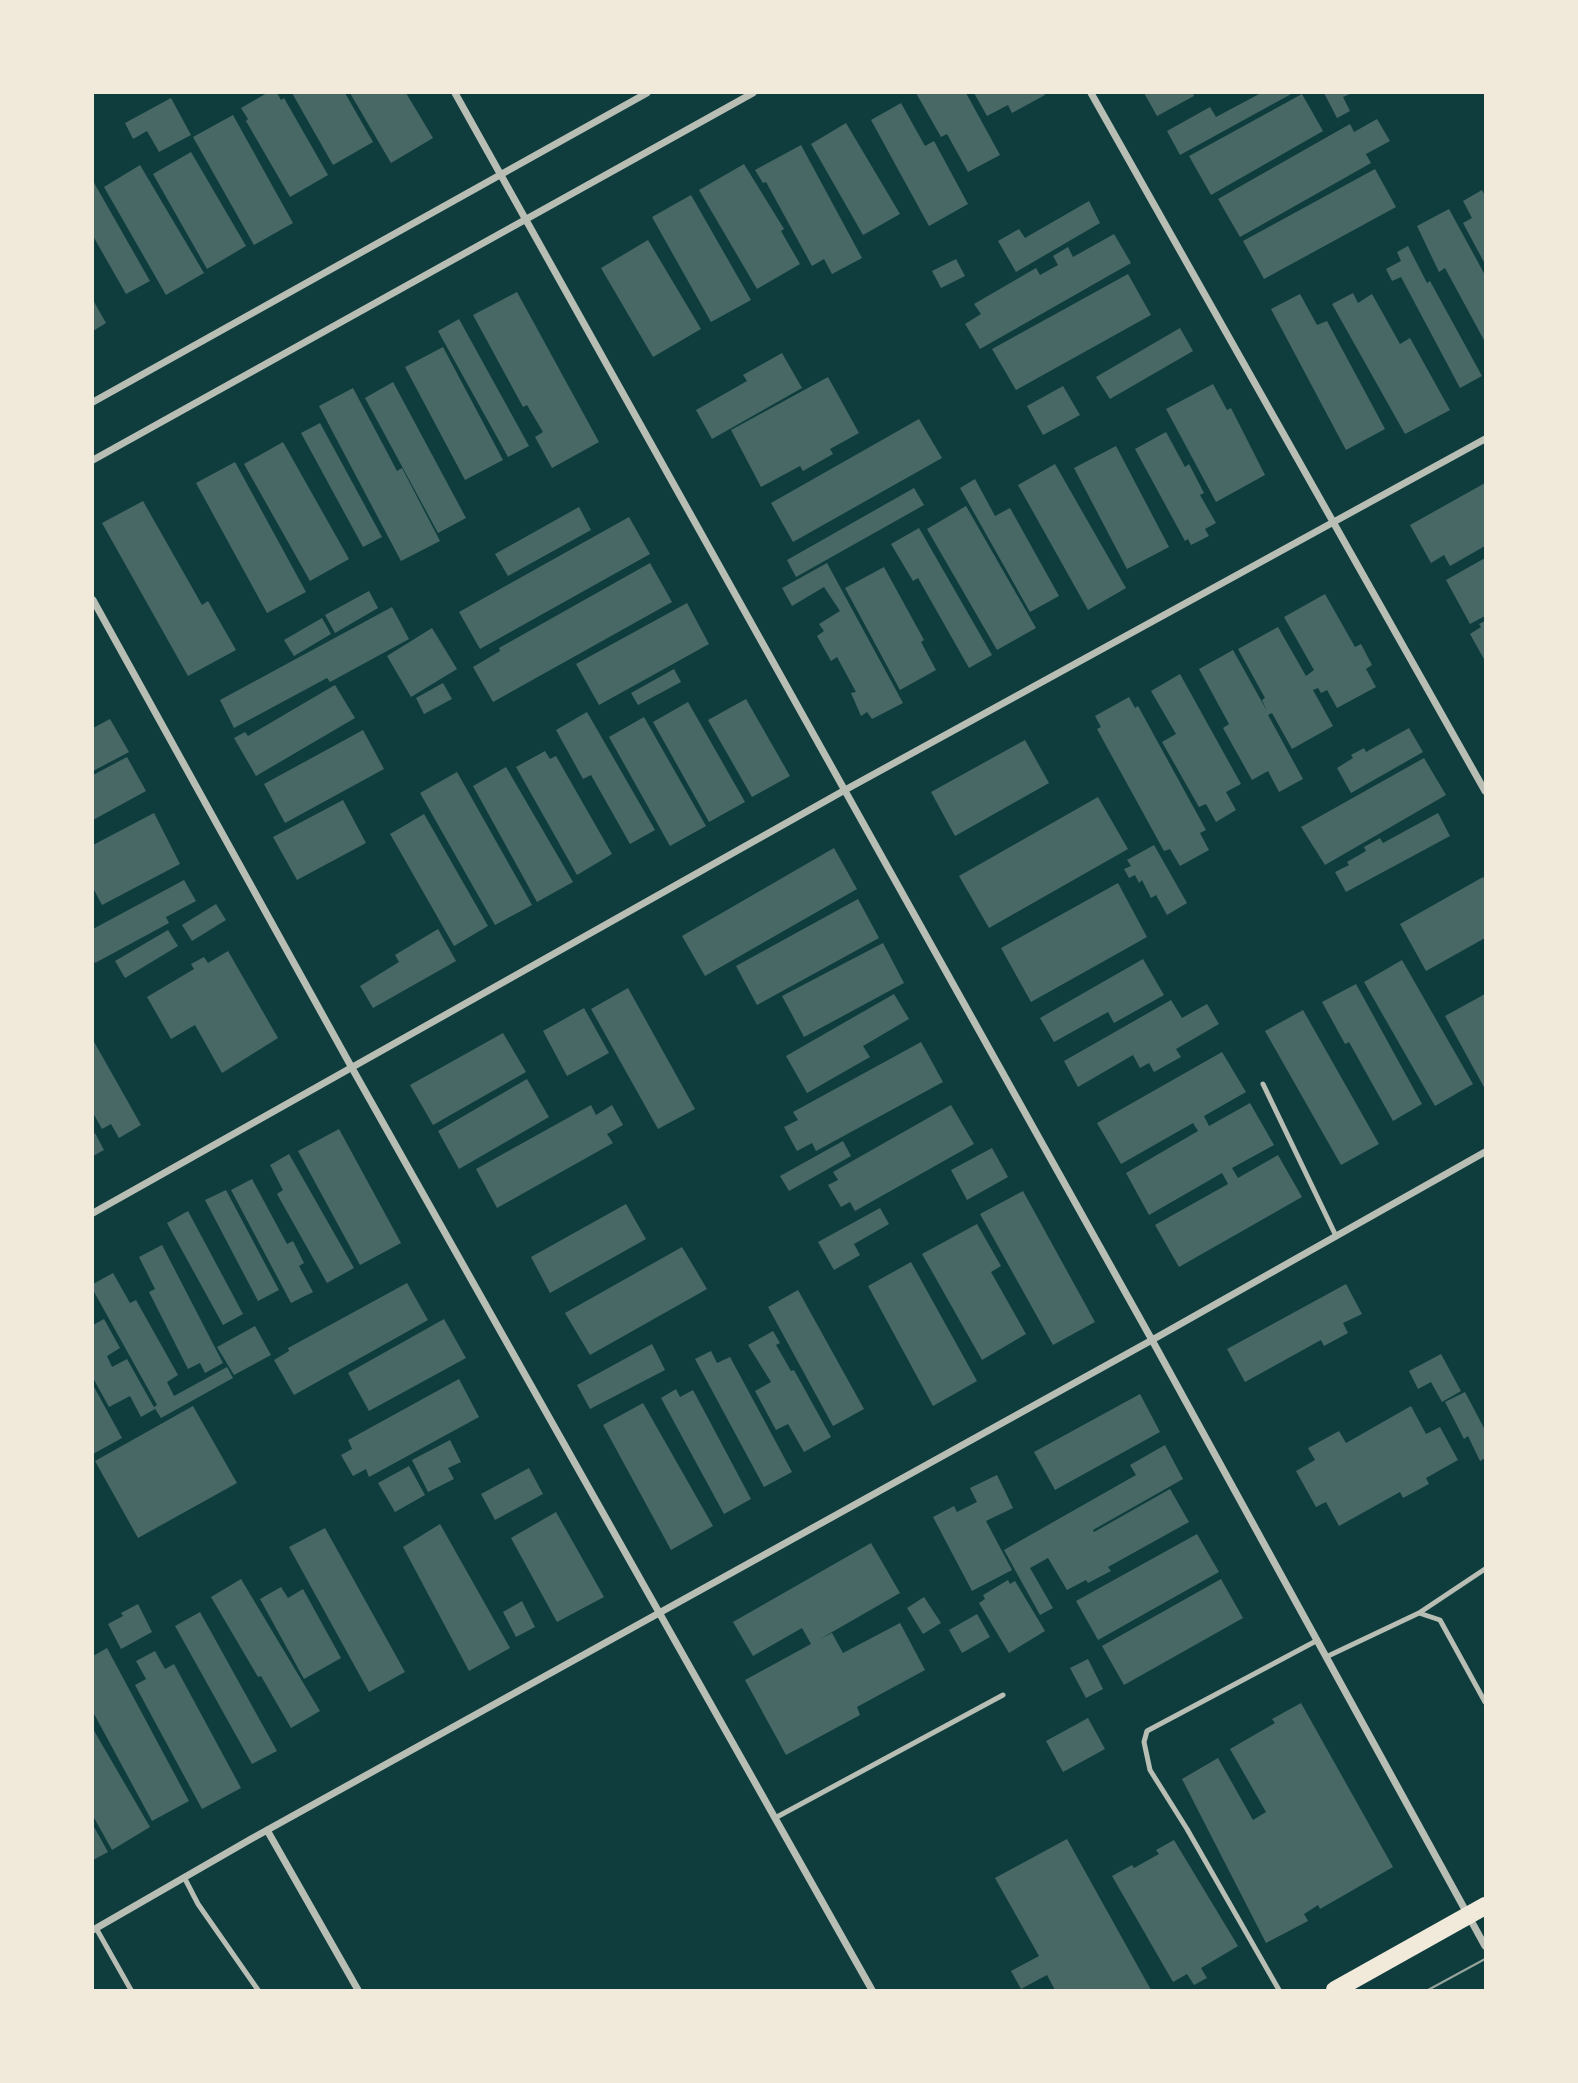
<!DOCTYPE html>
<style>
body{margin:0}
#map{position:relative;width:1578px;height:2083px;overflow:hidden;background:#0f3d3e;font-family:"Alegreya Sans",sans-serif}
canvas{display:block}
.frame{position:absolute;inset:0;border:94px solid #f1e9da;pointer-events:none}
</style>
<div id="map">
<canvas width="1578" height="2083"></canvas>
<div class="frame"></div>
</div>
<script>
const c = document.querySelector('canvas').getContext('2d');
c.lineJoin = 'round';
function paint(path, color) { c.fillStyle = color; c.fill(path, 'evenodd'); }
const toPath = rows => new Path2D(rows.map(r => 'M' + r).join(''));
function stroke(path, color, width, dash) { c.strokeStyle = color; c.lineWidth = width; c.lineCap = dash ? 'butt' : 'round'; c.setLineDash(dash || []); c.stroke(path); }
paint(toPath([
 [267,93,277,93,281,100,284,98,328,175,290,197,246,121,248,119,241,108],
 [292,93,345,93,373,142,333,165],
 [350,93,406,93,433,138,391,163],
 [916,93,966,93,1000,155,968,172,947,134,941,137],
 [974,93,1044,93,1045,95,1012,113,1008,105,987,116],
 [1144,93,1193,93,1194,96,1157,116],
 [1261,93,1293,93,1180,155,1167,131,1210,107,1216,117],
 [1324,93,1352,93,1343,97,1350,111,1337,118],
 [1302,94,1323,131,1211,195,1189,156],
 [171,98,191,135,159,152,147,131,133,139,125,123],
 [901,103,925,146,934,141,968,204,929,226,871,120],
 [233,115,293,223,254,245,193,137],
 [1377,119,1390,141,1366,154,1371,163,1240,237,1218,199,1350,124,1354,132],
 [846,123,900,214,863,235,811,144],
 [801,145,862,258,832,274,824,259,812,266,766,182,763,183,755,170],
 [191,152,246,246,207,269,153,174],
 [744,164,784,229,781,231,800,264,757,289,699,190],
 [140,165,204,273,166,295,104,187],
 [1375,169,1396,207,1264,279,1243,241],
 [93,181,150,281,126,294,93,236],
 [1482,190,1485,196,1485,264,1463,223,1472,218,1463,201],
 [691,195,751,300,711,322,652,217],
 [1089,201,1100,223,1016,272,998,241,1019,229,1025,238],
 [1449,209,1485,275,1485,342,1445,268,1439,272,1417,226],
 [1114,234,1131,263,980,349,965,324,981,314,974,304,1036,268,1040,275,1058,265,1053,256,1068,247,1073,257],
 [648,240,701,329,653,357,601,268],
 [1408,246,1427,283,1430,281,1482,376,1460,388,1401,277,1392,281,1386,269,1401,261,1397,252],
 [956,259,965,276,941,288,932,271],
 [1128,274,1151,315,1016,390,992,349],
 [517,292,599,442,552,468,535,437,543,432,527,405,523,407,473,315],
 [1353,293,1358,303,1372,294,1400,344,1410,338,1450,410,1405,434,1332,304],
 [1300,294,1317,325,1327,321,1385,429,1346,450,1271,309],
 [93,300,106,323,93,331],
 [459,319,529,446,508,457,438,331],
 [1180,328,1193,351,1110,399,1096,377],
 [443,347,503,460,465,480,405,367],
 [782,353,802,388,712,439,696,410,747,381,743,375],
 [828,377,859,433,830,449,833,454,803,471,800,466,761,487,731,430],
 [393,382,466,518,438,533,365,398],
 [1213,384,1227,410,1231,408,1265,475,1216,502,1166,409],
 [1063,386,1080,415,1043,435,1027,406],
 [353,388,397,471,402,468,440,541,401,561,319,406],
 [919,419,942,458,793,542,771,503],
 [320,423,382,537,363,547,301,433],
 [1166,432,1185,467,1189,464,1204,493,1200,495,1216,523,1205,529,1209,536,1191,545,1188,539,1185,541,1135,449],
 [283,442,349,559,310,581,244,464],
 [1116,446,1169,547,1127,569,1074,468],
 [235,462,306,592,267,613,196,483],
 [1055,464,1126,588,1088,610,1018,485],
 [975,479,995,516,1010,508,1059,596,1030,612,960,488],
 [1485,483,1485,546,1450,566,1444,555,1431,563,1410,525],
 [914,488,924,505,796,577,787,560],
 [143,501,202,605,208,601,236,650,188,676,102,523],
 [966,506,1036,628,997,650,927,529],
 [579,507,591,530,508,576,495,554],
 [629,517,650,554,480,649,459,612],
 [919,528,992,655,969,668,918,578,913,581,891,544],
 [1485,558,1485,616,1470,624,1446,580],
 [650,563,672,602,493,702,473,667,500,651,499,648],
 [827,563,903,703,872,719,867,712,861,716,851,693,856,692,837,657,831,661,817,636,824,631,819,624,840,611,824,587,792,606,782,588],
 [884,567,924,640,921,642,936,670,900,690,845,588],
 [369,591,378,608,335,633,325,615],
 [1325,594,1355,647,1361,644,1372,665,1366,669,1376,687,1337,708,1327,690,1321,693,1318,688,1313,690,1333,726,1292,749,1272,713,1268,715,1303,779,1279,792,1268,771,1252,780,1223,728,1229,724,1199,669,1233,650,1267,711,1262,700,1265,698,1238,649,1278,627,1306,676,1314,670,1284,617],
 [687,603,709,644,599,705,576,664],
 [392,607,409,639,330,682,327,678,234,728,220,700],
 [322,618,331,634,294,656,284,640],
 [1485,621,1485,661,1470,634,1481,627,1479,624],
 [432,628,457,669,411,697,387,656],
 [674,669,681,682,638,705,631,693],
 [1180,674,1241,784,1226,792,1236,810,1216,822,1206,804,1199,807,1162,742,1176,734,1151,691],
 [443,683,452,699,424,714,416,698],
 [335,685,355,718,256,776,234,738,245,732,248,736],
 [1129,697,1135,708,1138,706,1206,830,1200,833,1209,850,1180,866,1170,849,1164,851,1097,729,1101,727,1095,716],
 [746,699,790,776,752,797,708,720],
 [688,702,745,802,709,822,653,722],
 [587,712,655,830,630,844,591,775,583,779,556,730],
 [644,717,706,826,670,846,609,737],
 [110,719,129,752,93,771,93,728],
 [1409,728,1423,752,1351,793,1337,768,1353,758,1351,755,1364,748,1366,752],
 [363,730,384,769,285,823,264,784],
 [1025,740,1049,783,955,836,931,792],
 [545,751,550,759,556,756,612,854,577,875,516,767],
 [127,757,146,791,93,820,93,775],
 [1424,758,1446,795,1325,865,1301,827],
 [506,767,573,882,537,902,473,786],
 [457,772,532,905,495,925,420,793],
 [1098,797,1128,849,989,928,959,876],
 [343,800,366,843,297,880,273,837],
 [154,813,180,864,102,905,93,888,93,845],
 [1438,813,1450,836,1346,892,1335,872,1349,865,1347,862,1366,851,1364,847,1380,838,1383,843],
 [424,814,488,926,454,946,390,834],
 [1154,845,1187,903,1167,915,1156,895,1151,898,1142,880,1139,883,1135,875,1129,878,1124,869,1131,866,1127,860],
 [834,848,857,889,705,976,682,936],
 [1483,877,1485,880,1485,938,1426,971,1400,924],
 [184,880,196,901,166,917,169,923,95,963,93,959,93,929],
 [1118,883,1147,937,1031,1002,1001,948],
 [858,899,879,938,757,1005,736,966],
 [216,904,226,920,192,941,182,925],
 [438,929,456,961,373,1008,360,986,399,962,395,955],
 [168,930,178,946,125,978,115,961],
 [883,943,904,983,804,1037,782,996],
 [228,951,278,1038,222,1073,195,1025,171,1039,147,997,194,969,191,964,204,957,208,963],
 [1143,959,1164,995,1114,1023,1108,1012,1054,1042,1040,1018],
 [1402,960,1473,1084,1435,1106,1364,982],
 [1356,984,1422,1104,1393,1121,1349,1042,1345,1044,1322,1002],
 [628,988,695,1109,658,1129,591,1009],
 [894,994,909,1019,863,1046,870,1057,807,1093,786,1056],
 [1485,994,1485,1089,1445,1016],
 [1171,1000,1182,1018,1207,1004,1219,1024,1176,1049,1181,1057,1154,1072,1149,1063,1140,1068,1133,1055,1078,1087,1064,1061],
 [584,1008,609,1053,567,1076,543,1031],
 [1303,1010,1379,1144,1341,1165,1265,1031],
 [503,1033,526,1072,433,1125,410,1085],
 [93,1040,141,1125,119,1138,111,1124,102,1129,93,1113],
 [921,1042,943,1082,816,1151,812,1143,797,1151,784,1127,798,1120,793,1112],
 [1222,1052,1246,1092,1204,1116,1209,1126,1250,1103,1274,1145,1232,1168,1238,1178,1278,1155,1302,1197,1179,1267,1155,1225,1228,1184,1222,1173,1149,1215,1126,1173,1198,1131,1193,1123,1121,1164,1097,1123],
 [527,1079,549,1117,459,1169,438,1131],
 [591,1105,596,1115,612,1105,623,1125,607,1134,613,1143,497,1208,476,1169],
 [951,1105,974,1144,855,1211,850,1202,841,1207,828,1185,838,1180,833,1172],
 [339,1129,401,1243,360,1265,298,1151],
 [95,1133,104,1150,93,1156,93,1135],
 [843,1141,851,1156,789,1191,780,1176],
 [992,1148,1008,1177,967,1200,951,1170],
 [289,1154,354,1268,327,1283,277,1194,283,1190,270,1165],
 [252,1179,287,1244,293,1241,304,1263,299,1266,313,1292,291,1303,231,1190],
 [226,1190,279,1290,258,1301,205,1200],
 [1023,1191,1095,1322,1053,1345,980,1214],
 [626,1204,646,1239,550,1293,531,1257],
 [880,1208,889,1224,854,1244,860,1255,834,1270,818,1242],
 [188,1211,243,1314,223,1325,167,1223],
 [977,1224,1001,1266,991,1272,1026,1334,982,1360,922,1254],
 [162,1245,223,1363,205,1373,200,1363,188,1369,149,1292,155,1289,139,1257],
 [682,1247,707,1289,590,1355,565,1313],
 [911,1262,977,1381,933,1406,868,1286],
 [113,1273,130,1303,136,1300,178,1375,167,1382,174,1396,227,1367,233,1378,161,1418,154,1407,157,1405,93,1290,93,1284],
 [407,1283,428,1320,294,1395,274,1360,289,1351,288,1348],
 [1346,1284,1362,1314,1343,1323,1348,1333,1324,1346,1321,1340,1245,1382,1227,1349],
 [798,1290,864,1409,833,1426,768,1307],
 [104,1319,120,1348,107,1356,112,1367,127,1359,155,1409,141,1417,130,1396,109,1407,93,1378,93,1325],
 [444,1319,466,1358,369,1411,348,1373],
 [255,1326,271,1355,234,1375,217,1347],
 [773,1331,780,1343,776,1345,791,1371,794,1370,831,1437,804,1452,788,1424,776,1430,755,1391,771,1382,748,1345],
 [652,1344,665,1370,590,1409,577,1385],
 [711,1351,717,1363,730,1357,792,1472,764,1487,695,1359],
 [1441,1354,1461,1391,1442,1402,1431,1382,1418,1389,1409,1371],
 [459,1379,479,1417,369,1477,366,1469,353,1476,341,1455,352,1449,348,1440],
 [93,1385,122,1438,93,1454],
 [676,1389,680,1397,693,1390,751,1499,724,1514,661,1398],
 [1465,1392,1485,1430,1485,1458,1480,1461,1468,1436,1464,1439,1445,1402],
 [1140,1394,1160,1432,1055,1490,1034,1452],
 [643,1403,713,1526,671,1550,603,1425],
 [193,1406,237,1483,138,1538,95,1461],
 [1411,1406,1426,1434,1440,1427,1458,1460,1426,1478,1429,1484,1403,1498,1400,1492,1339,1526,1326,1502,1316,1507,1296,1471,1315,1460,1308,1448,1339,1431,1346,1443],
 [450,1440,461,1462,448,1468,454,1479,428,1492,412,1460],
 [1165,1445,1183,1479,1093,1530,1094,1532,1170,1489,1189,1522,1108,1567,1111,1571,1088,1583,1086,1580,1067,1590,1048,1558,1030,1568,1053,1608,1040,1615,1004,1550,1136,1475,1130,1465],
 [409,1466,425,1495,395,1512,378,1483],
 [529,1468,543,1494,495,1520,481,1494],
 [997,1475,1013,1508,986,1521,1012,1570,972,1591,933,1517,954,1506,957,1512,977,1502,970,1488],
 [556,1512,604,1597,557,1622,511,1538],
 [440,1524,510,1648,469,1671,403,1547],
 [325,1528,405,1672,369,1692,289,1547],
 [1197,1534,1219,1572,1098,1640,1076,1601],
 [871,1543,900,1593,820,1639,832,1633,843,1653,900,1623,925,1670,857,1707,860,1715,786,1755,745,1680,811,1644,802,1628,753,1656,733,1622],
 [241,1579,320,1711,291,1728,261,1676,258,1677,211,1597],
 [1221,1579,1243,1618,1124,1685,1102,1646],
 [1008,1580,1010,1584,1015,1581,1045,1631,1009,1653,979,1603,985,1599,983,1595],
 [281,1587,288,1598,303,1589,341,1658,304,1679,260,1599],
 [924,1597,941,1623,923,1634,907,1608],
 [522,1601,535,1627,516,1637,503,1612],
 [138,1604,152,1632,121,1649,108,1624,123,1616,121,1613],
 [200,1612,277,1751,252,1764,175,1626],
 [977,1614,990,1637,962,1653,949,1630],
 [107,1648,189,1801,152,1821,93,1712,93,1656],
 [155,1651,165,1669,174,1664,241,1788,202,1809,135,1685,146,1679,136,1661],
 [1088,1659,1103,1689,1086,1698,1070,1668],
 [1301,1703,1393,1867,1320,1909,1318,1905,1304,1914,1308,1921,1266,1943,1182,1779,1218,1758,1253,1820,1266,1812,1230,1749,1275,1723,1272,1719],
 [1088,1718,1105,1749,1063,1772,1046,1741],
 [93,1729,150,1827,112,1850,93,1816],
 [93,1825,108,1852,93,1860],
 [1067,1839,1151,1990,1055,1990,1047,1975,1021,1989,1011,1971,1039,1956,995,1878],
 [1174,1840,1238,1946,1201,1968,1207,1978,1194,1985,1187,1974,1173,1982,1112,1876,1132,1865,1134,1868,1159,1854,1156,1850]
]), '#486865');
stroke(toPath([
 [1263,1084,1336,1236],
 [1419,1613,1485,1569],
 [1326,1657,1419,1613,1440,1620,1485,1702],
 [775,1818,1003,1695],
 [184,1877,198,1904,258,1990],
 [96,1928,131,1990],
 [1279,1990,1187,1829,1150,1770,1144,1742,1147,1731,1316,1641]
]), '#b8beb3', 5);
stroke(toPath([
 [455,93,1152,1340,1485,1946],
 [1091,93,1485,791],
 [93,402,647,93],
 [93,460,753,93],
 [93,600,352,1068,872,1990],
 [93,1213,845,790,1485,439],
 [267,1830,358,1990],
 [93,1930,251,1839,1152,1340,1485,1152]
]), '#b8beb3', 7);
stroke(toPath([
 [1335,1990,1485,1906]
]), '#f1e9da', 18);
stroke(toPath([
 [1428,1990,1485,1959]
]), '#97a49c', 2);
</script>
